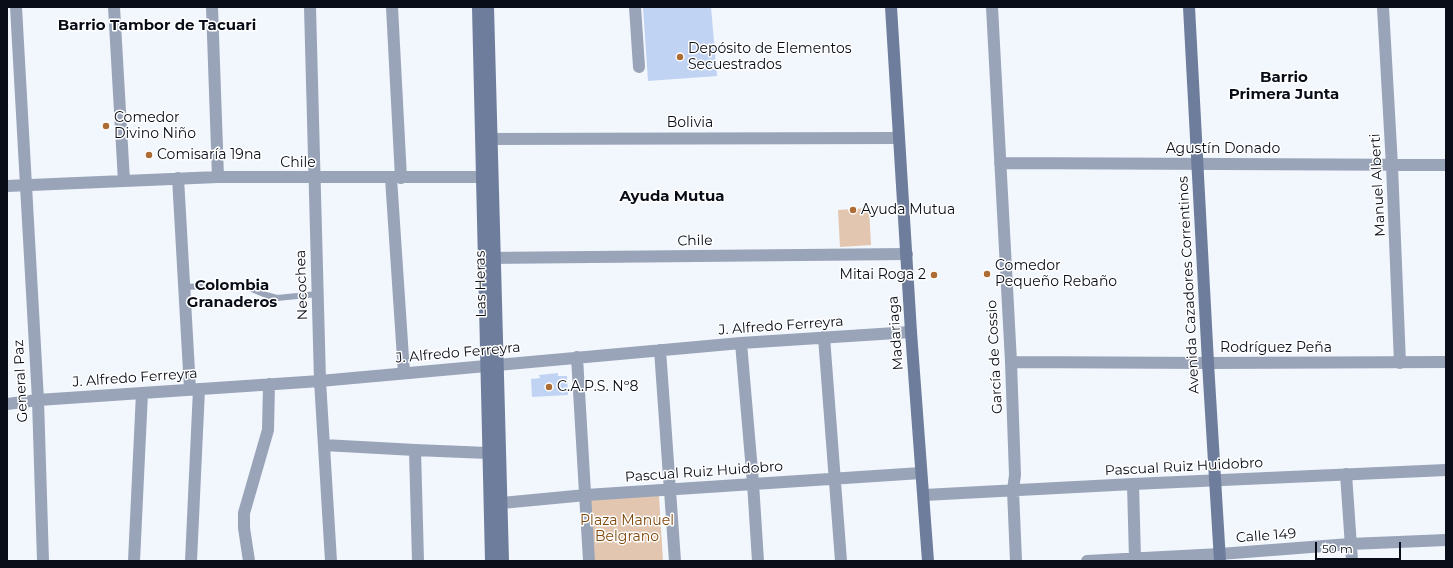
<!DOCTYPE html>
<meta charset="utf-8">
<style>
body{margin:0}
#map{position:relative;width:1453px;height:568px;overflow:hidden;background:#f2f6fd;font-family:Montserrat,sans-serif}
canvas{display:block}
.frame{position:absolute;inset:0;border:8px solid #080d18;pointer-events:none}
.scale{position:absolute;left:1315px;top:542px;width:86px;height:18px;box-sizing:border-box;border:2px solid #080d18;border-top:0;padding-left:5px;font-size:12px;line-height:14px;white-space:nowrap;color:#080d18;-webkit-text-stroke:3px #fff;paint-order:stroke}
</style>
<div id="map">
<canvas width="1453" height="568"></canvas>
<div class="frame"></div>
<div class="scale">50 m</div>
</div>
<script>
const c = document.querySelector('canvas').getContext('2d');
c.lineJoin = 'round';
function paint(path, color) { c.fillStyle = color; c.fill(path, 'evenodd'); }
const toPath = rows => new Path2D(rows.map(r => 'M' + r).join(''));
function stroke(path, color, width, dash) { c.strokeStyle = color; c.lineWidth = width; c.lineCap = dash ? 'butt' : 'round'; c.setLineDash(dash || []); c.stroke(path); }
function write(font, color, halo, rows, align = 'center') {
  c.font = font + ' Montserrat,sans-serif'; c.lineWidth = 3; c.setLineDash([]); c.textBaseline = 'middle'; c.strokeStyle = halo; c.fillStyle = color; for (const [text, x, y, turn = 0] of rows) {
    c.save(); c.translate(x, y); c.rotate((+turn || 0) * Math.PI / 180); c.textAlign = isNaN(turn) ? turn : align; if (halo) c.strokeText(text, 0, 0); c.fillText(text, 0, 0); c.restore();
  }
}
paint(toPath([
 [869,208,871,245,840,247,838,210],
 [659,496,663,561,593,561,590,498]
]), '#e3c6af');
paint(toPath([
 [643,7,711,7,717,76,648,81],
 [558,373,558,376,567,376,568,395,532,397,531,379,540,378,539,375]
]), '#c1d3f3');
stroke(toPath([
 [183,287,239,285,247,287,266,295,277,298,318,294]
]), '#99a4b9', 6);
stroke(toPath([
 [16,7,38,400,43,561],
 [114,7,124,181],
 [212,7,218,177],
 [310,7,320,381,331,561],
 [392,7,401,178],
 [635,7,639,67],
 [992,7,1011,362,1015,475,1013,490,1016,561],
 [1383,7,1392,166,1400,363],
 [482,139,899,138],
 [1000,163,1446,165],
 [178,178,190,389],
 [391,178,404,373],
 [7,186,218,177,492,177],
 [486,258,907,254],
 [824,337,841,561],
 [741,343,753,483,758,561],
 [660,350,675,561],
 [577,357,589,561],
 [1011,362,1208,363,1446,362],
 [7,404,38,400,320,381,741,343,911,332],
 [324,445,415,450,488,453],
 [415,450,418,561],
 [1346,474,1352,561],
 [1133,484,1135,559],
 [924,495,1133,484,1446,470],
 [491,504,586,495,921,473],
 [134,561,142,393],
 [191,561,199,389],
 [249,561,244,528,244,513,268,430,269,384],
 [1087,561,1220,554,1350,544,1446,540]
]), '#99a4b9', 12);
stroke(toPath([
 [478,7,491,561],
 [488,7,503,561],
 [891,7,911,332,928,561],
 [1189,7,1208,363,1220,561]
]), '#6d7d9b', 12);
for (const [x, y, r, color] of [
 [680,57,4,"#ac6c34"],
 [106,126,4,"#ac6c34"],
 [149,155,4,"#ac6c34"],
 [853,210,4,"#ac6c34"],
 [987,274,4,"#ac6c34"],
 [934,275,4,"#ac6c34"],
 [549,387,4,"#ac6c34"]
]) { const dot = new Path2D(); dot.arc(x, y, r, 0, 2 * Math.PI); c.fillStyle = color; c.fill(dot); stroke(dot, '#fff', 1.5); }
write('14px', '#080d18', '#fff', [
 ["Depósito de Elementos",688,49],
 ["Secuestrados",688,65],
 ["Comedor",114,118],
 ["Divino Niño",114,134],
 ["Comisaría 19na",157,155],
 ["Ayuda Mutua",861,210],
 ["Comedor",995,266],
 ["Pequeño Rebaño",995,282],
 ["Mitai Roga 2",926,275,"right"],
 ["C.A.P.S. Nº8",557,387]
], 'left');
write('14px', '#080d18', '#fff', [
 ["Bolivia",690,123],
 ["Agustín Donado",1223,149],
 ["Chile",298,163],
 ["Manuel Alberti",1378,185,-93],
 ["Chile",695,241,-1],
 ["Las Heras",481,284,-91],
 ["Necochea",302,285,-92],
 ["Avenida Cazadores Correntinos",1189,285,-93],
 ["J. Alfredo Ferreyra",781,326,-4],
 ["Madariaga",896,333,-94],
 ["Rodríguez Peña",1276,348],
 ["J. Alfredo Ferreyra",458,353,-5],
 ["García de Cossio",995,357,-93],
 ["J. Alfredo Ferreyra",135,378,-4],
 ["General Paz",21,381,-93],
 ["Pascual Ruiz Huidobro",1184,467,-3],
 ["Pascual Ruiz Huidobro",704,472,-4],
 ["Calle 149",1266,536,-4]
]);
write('14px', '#7f470b', '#fff', [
 ["Plaza Manuel",627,521],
 ["Belgrano",627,537]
]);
write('bold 15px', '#080d18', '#fff', [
 ["Barrio Tambor de Tacuari",157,26],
 ["Barrio",1284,78],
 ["Primera Junta",1284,95],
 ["Ayuda Mutua",672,197],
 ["Colombia",232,286],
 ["Granaderos",232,303]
]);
</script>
